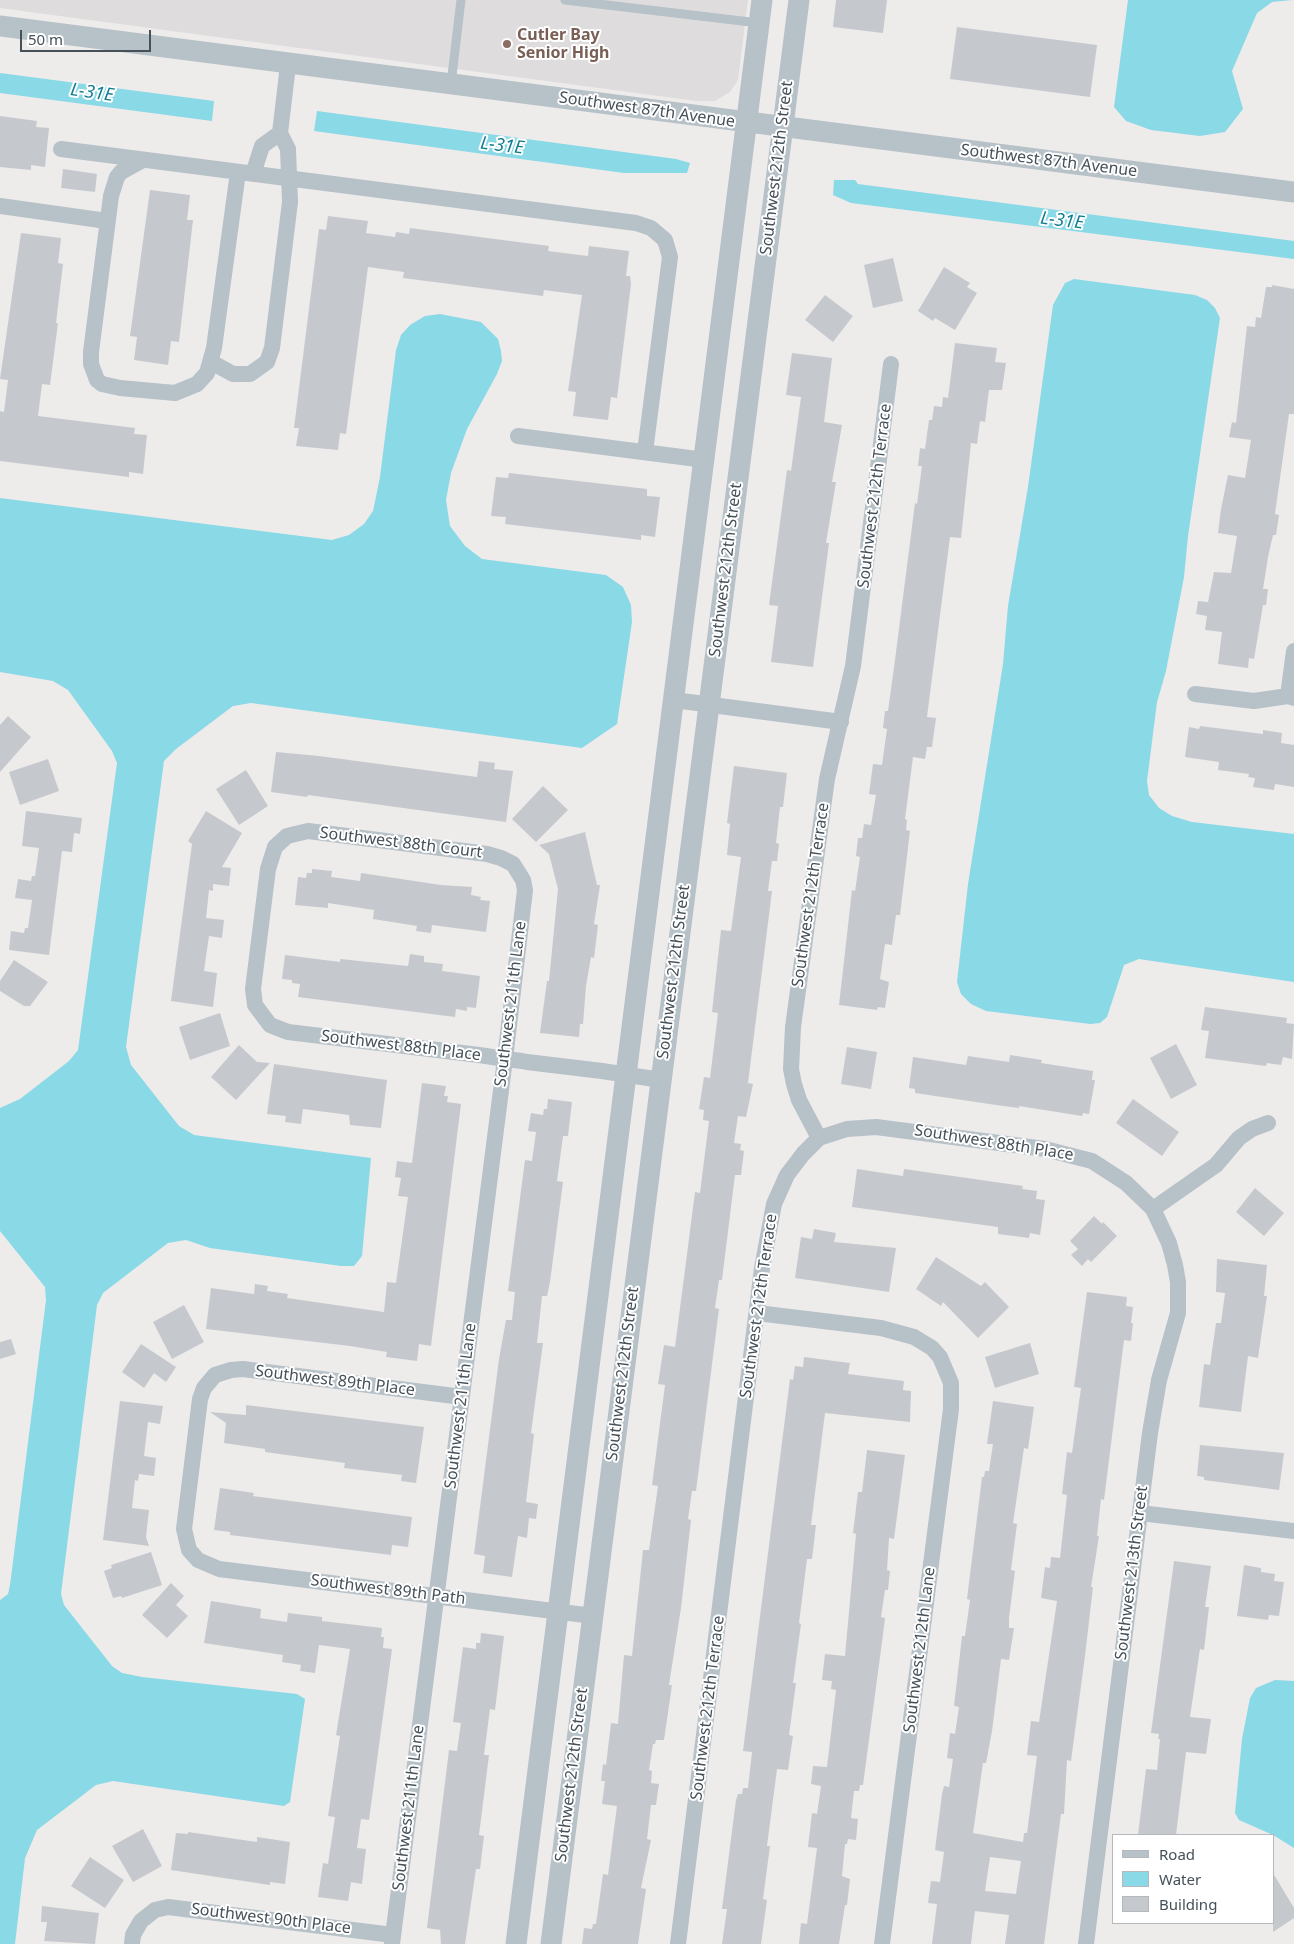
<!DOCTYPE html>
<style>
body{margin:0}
#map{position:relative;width:1294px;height:1944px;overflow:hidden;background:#eeebeb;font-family:"Noto Sans",sans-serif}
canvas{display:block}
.legend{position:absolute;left:1112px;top:1834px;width:162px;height:90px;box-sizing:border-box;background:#fff;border:1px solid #b5b9bc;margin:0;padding:6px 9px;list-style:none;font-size:15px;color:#455058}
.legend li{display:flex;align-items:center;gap:10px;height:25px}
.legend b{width:25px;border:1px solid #b5b9bc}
.scale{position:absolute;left:20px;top:30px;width:131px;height:22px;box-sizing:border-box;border:2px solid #455058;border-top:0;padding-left:6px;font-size:15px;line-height:18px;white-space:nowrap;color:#455058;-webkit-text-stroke:4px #fff;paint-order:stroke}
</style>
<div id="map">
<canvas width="1294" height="1944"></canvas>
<ul class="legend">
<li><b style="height:6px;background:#b7c1c8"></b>Road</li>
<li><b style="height:14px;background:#89d9e7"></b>Water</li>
<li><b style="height:14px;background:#c5c9ce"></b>Building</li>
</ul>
<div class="scale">50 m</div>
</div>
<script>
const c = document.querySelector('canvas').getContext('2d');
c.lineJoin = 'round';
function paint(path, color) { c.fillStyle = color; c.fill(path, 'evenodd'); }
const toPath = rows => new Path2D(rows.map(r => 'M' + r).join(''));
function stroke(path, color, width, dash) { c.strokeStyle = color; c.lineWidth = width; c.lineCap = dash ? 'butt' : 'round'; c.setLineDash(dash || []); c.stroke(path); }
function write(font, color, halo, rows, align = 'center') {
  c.font = font + ' "Noto Sans",sans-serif'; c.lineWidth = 4; c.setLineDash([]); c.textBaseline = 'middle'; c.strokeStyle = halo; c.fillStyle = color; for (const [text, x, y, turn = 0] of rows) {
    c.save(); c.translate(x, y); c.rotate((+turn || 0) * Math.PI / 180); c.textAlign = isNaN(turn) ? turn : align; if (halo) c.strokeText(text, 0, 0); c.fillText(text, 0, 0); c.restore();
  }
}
paint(toPath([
 [0,0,748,0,738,80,730,92,715,101,696,101,0,8]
]), '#dfdcdd');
paint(toPath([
 [1128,0,1292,0,1272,2,1257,13,1232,71,1243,109,1225,132,1200,136,1151,130,1126,121,1114,107],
 [0,73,214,101,212,121,0,93],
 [317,111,676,159,690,163,687,173,624,173,314,131],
 [834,180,855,180,858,184,1294,241,1294,259,851,203,833,195],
 [1074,279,1195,295,1207,300,1215,308,1220,318,1188,536,1184,577,1166,671,1157,702,1147,781,1149,795,1159,808,1172,816,1192,822,1294,834,1294,982,1139,959,1124,965,1107,1017,1100,1023,1090,1024,986,1011,971,1004,961,994,957,982,968,884,1003,664,1008,606,1028,487,1053,305,1065,283],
 [440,314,481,322,498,339,501,351,502,361,497,374,467,429,451,473,446,500,450,526,465,546,482,559,606,575,623,587,631,605,632,622,617,724,582,748,251,703,233,706,176,749,164,761,126,1047,131,1065,179,1126,194,1135,371,1158,362,1256,354,1266,341,1266,210,1248,186,1240,168,1243,103,1293,97,1305,61,1594,64,1605,112,1666,122,1673,142,1677,297,1694,305,1699,290,1802,284,1806,113,1781,96,1785,37,1830,25,1858,15,1944,0,1944,0,1600,8,1594,10,1585,46,1300,45,1287,0,1231,0,1108,20,1099,69,1061,78,1050,117,763,112,751,68,690,53,681,0,672,0,498,332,540,349,535,364,524,373,511,380,477,396,350,401,335,410,325,425,316],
 [1275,1680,1294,1681,1294,1848,1273,1835,1239,1820,1235,1813,1242,1739,1250,1698,1256,1688]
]), '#89d9e7');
paint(toPath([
 [836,0,887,0,883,33,833,27],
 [957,27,1097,45,1090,97,950,79],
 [0,116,37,121,36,127,49,128,45,167,31,165,31,170,0,167],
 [63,169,97,174,95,192,61,188],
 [150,190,190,195,187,220,193,220,179,342,171,341,168,365,134,360,137,337,130,336],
 [328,216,368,221,366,233,395,237,396,232,409,234,410,228,549,246,548,251,588,256,589,246,629,251,626,276,630,276,631,284,617,398,611,397,608,420,573,416,576,392,568,391,582,295,544,290,543,296,403,278,404,272,368,267,346,434,340,433,338,450,296,446,299,428,294,428,319,229,326,230],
 [21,233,61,238,58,263,63,264,56,323,58,323,50,385,42,384,38,416,135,428,134,434,147,435,143,474,129,472,129,477,0,461,0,411,4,412,8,380,0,379],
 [893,258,903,301,873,308,864,265],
 [944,267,970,283,967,287,977,293,955,330,935,318,933,321,918,311],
 [1272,285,1294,289,1294,414,1289,414,1275,514,1279,515,1276,535,1273,535,1268,557,1263,589,1268,589,1266,605,1263,605,1254,659,1249,658,1248,668,1218,664,1222,632,1205,630,1207,616,1196,614,1198,601,1208,602,1214,572,1231,573,1237,536,1218,533,1221,509,1228,475,1245,478,1251,440,1229,437,1232,422,1236,423,1247,326,1255,327,1256,317,1261,318,1266,287,1272,287],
 [825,295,853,316,833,342,805,320],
 [955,343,997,348,995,362,1006,363,1002,390,989,390,985,422,980,421,977,444,971,443,961,538,950,537,927,717,936,718,932,747,927,747,925,759,913,757,905,819,907,820,906,830,910,831,900,915,896,915,892,945,885,944,880,979,889,982,885,1008,878,1007,877,1010,839,1005,852,890,855,891,860,857,856,856,858,838,862,838,864,824,871,825,876,795,869,794,873,764,882,765,887,729,883,728,885,711,888,711,895,660,915,503,917,504,922,466,918,466,920,448,925,449,929,420,932,420,934,406,942,407,943,397,948,398],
 [792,353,832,358,824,422,842,425,832,482,836,482,826,543,829,543,813,667,771,662,778,606,769,605,787,470,791,471,801,397,786,395],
 [509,473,647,489,647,496,660,497,655,537,641,535,641,540,505,524,506,517,491,516,496,477,508,478],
 [8,716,31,737,0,772,0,725],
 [1200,726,1263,734,1263,730,1282,733,1281,743,1294,745,1294,787,1275,784,1274,790,1253,787,1255,778,1248,777,1249,774,1218,770,1219,762,1185,757,1189,727,1199,729],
 [276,752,319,756,477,777,479,761,495,763,494,769,513,771,506,822,308,795,307,797,271,792],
 [48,759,59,791,20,805,9,772],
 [734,766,787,773,783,807,780,807,776,843,779,844,777,861,772,861,768,891,772,891,748,1083,753,1084,746,1117,738,1116,734,1143,741,1144,740,1150,744,1151,741,1175,735,1175,722,1280,719,1280,715,1308,719,1309,696,1491,692,1491,688,1519,691,1520,681,1608,669,1685,672,1685,664,1740,656,1740,655,1744,653,1744,649,1770,652,1771,651,1783,659,1784,656,1805,651,1805,647,1839,651,1840,641,1888,646,1889,638,1944,582,1944,584,1928,592,1929,593,1924,596,1924,603,1874,608,1875,617,1806,602,1804,605,1781,601,1781,603,1764,606,1765,611,1723,618,1724,624,1655,632,1656,643,1550,649,1550,658,1486,652,1485,665,1385,658,1384,664,1345,675,1347,695,1192,700,1193,709,1121,703,1120,704,1110,699,1109,704,1077,710,1078,718,1013,712,1012,721,930,731,931,741,857,727,855,730,824,727,823],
 [246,770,268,806,239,825,216,789],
 [543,786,568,810,536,842,512,819],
 [26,811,82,818,80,834,74,833,72,852,62,851,49,955,9,950,11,931,24,933,25,928,28,928,32,900,15,898,18,879,31,881,32,876,35,876,39,848,22,846],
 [206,811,242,833,222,867,231,868,229,886,213,884,213,891,209,890,206,918,224,920,222,938,209,936,204,971,217,973,213,1007,171,1001,192,844,188,841],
 [585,832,597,885,600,885,594,924,598,925,594,958,591,957,586,986,583,1024,580,1024,579,1037,540,1033,547,981,549,981,558,889,549,854,539,845],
 [312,869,332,871,331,877,360,881,361,873,441,885,472,887,471,895,481,897,480,900,490,901,486,932,432,925,431,933,416,931,417,926,373,919,374,910,328,903,328,908,295,905,298,877,306,878,307,873,312,873],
 [410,954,424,956,424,962,443,964,442,971,480,976,476,1008,467,1007,467,1011,456,1009,455,1017,298,997,300,984,292,983,292,980,282,979,285,955,340,962,340,959,408,966],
 [14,960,48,982,30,1006,24,1006,0,991,0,981],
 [1205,1007,1287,1018,1286,1023,1294,1024,1292,1059,1283,1057,1281,1065,1267,1063,1266,1066,1205,1058,1209,1031,1201,1030],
 [220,1013,230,1046,190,1060,179,1027],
 [1176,1044,1197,1085,1171,1099,1150,1058],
 [239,1045,257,1062,270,1063,236,1100,211,1077],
 [847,1047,877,1052,871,1089,841,1084],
 [1010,1055,1042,1060,1041,1063,1093,1071,1092,1080,1095,1080,1089,1114,1083,1113,1082,1116,1019,1106,1019,1108,1003,1106,915,1093,915,1089,909,1088,913,1057,966,1065,968,1056,1009,1062],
 [274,1064,387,1080,381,1128,350,1125,349,1115,303,1109,301,1124,285,1122,286,1116,267,1114],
 [422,1083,446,1086,444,1096,448,1096,447,1102,461,1104,431,1346,419,1344,417,1361,386,1357,387,1352,350,1346,206,1329,211,1288,254,1294,255,1284,268,1286,267,1291,288,1294,287,1298,384,1312,387,1282,396,1283,408,1197,398,1196,401,1178,395,1177,397,1161,412,1163],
 [548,1099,572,1102,568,1136,563,1136,557,1181,563,1182,550,1282,547,1296,542,1296,537,1343,543,1343,531,1433,534,1434,526,1502,538,1504,536,1519,529,1518,527,1538,518,1536,512,1577,483,1573,485,1556,474,1554,499,1359,506,1320,512,1320,515,1292,508,1291,525,1160,532,1161,536,1132,528,1131,531,1113,543,1115,544,1109,547,1109],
 [1133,1099,1179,1132,1162,1156,1116,1123],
 [857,1169,903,1176,904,1169,1023,1186,1022,1189,1037,1191,1036,1199,1045,1200,1040,1235,1030,1233,1029,1238,998,1234,998,1227,852,1207],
 [1255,1188,1284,1213,1264,1236,1236,1212],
 [1094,1216,1102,1224,1103,1222,1117,1236,1091,1262,1088,1259,1082,1266,1071,1255,1078,1249,1070,1241],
 [814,1229,836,1233,834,1242,896,1248,889,1292,795,1278,801,1237,812,1239],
 [936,1257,981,1286,985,1282,1009,1307,978,1338,943,1302,941,1306,916,1289],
 [1217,1259,1267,1265,1264,1296,1267,1296,1258,1358,1248,1356,1241,1412,1199,1407,1204,1364,1210,1365,1216,1323,1221,1323,1225,1293,1216,1292],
 [1087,1292,1127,1297,1126,1306,1133,1307,1131,1323,1133,1323,1131,1341,1124,1340,1104,1500,1101,1499,1097,1536,1099,1536,1091,1587,1093,1587,1085,1656,1071,1761,1067,1760,1064,1814,1061,1814,1044,1944,1005,1944,1009,1915,975,1911,971,1944,932,1944,937,1904,928,1903,931,1881,940,1882,944,1852,935,1850,942,1794,944,1786,949,1787,953,1759,947,1758,950,1733,955,1734,959,1707,954,1706,962,1636,965,1636,970,1600,967,1599,982,1477,984,1477,985,1471,989,1471,993,1444,987,1444,993,1401,1034,1407,1028,1449,1024,1448,1013,1523,1017,1524,1011,1570,1015,1571,1009,1618,1009,1628,1014,1628,1009,1660,1001,1659,992,1731,986,1763,983,1763,973,1833,1023,1842,1024,1833,1027,1833,1037,1756,1027,1755,1031,1721,1039,1722,1057,1601,1041,1598,1045,1567,1050,1568,1051,1557,1060,1558,1067,1495,1062,1494,1067,1452,1072,1453,1081,1388,1074,1387],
 [990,1857,1021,1861,1016,1894,985,1891],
 [184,1305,204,1342,172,1359,153,1322],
 [11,1339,16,1354,0,1359,0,1342],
 [1030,1343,1039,1374,995,1388,985,1357],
 [141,1344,176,1367,166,1382,154,1373,144,1388,122,1372],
 [804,1357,850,1363,848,1374,904,1381,903,1390,911,1391,910,1422,825,1413,811,1525,816,1525,812,1559,807,1559,799,1623,801,1624,793,1683,796,1683,789,1735,793,1736,788,1770,777,1769,767,1846,770,1846,763,1899,767,1900,761,1944,722,1944,727,1909,722,1909,736,1800,738,1794,742,1794,743,1788,748,1788,752,1752,743,1751,790,1379,793,1380,795,1366,803,1367],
 [120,1401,163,1406,160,1424,148,1422,144,1456,156,1458,154,1476,139,1474,138,1481,135,1480,132,1508,149,1510,146,1537,149,1546,103,1540],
 [246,1405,424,1427,416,1483,401,1481,402,1475,344,1468,345,1463,265,1452,265,1449,224,1443,226,1423,210,1412,246,1415],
 [1200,1445,1284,1453,1279,1490,1204,1480,1204,1477,1197,1476],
 [867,1450,905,1455,894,1539,889,1538,887,1570,890,1571,888,1590,885,1590,881,1617,885,1618,882,1642,863,1785,860,1785,859,1791,854,1791,851,1818,858,1819,856,1840,848,1839,847,1844,845,1844,842,1876,850,1879,847,1905,845,1905,839,1944,799,1944,801,1923,807,1924,817,1848,808,1847,812,1813,817,1814,821,1786,811,1784,813,1766,827,1767,836,1690,831,1689,832,1681,822,1680,825,1654,845,1656,856,1534,853,1533,858,1492,862,1492],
 [220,1488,254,1493,253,1496,412,1517,408,1547,392,1545,391,1555,230,1535,230,1532,214,1530],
 [151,1552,162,1585,122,1598,121,1596,113,1598,104,1571,112,1568,111,1565],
 [1174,1561,1211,1566,1205,1607,1209,1607,1204,1650,1200,1649,1190,1717,1211,1719,1206,1754,1186,1752,1176,1835,1138,1835,1146,1769,1157,1770,1160,1739,1158,1739,1159,1734,1151,1733],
 [1244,1565,1261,1568,1261,1572,1275,1574,1274,1581,1284,1582,1279,1616,1269,1615,1268,1620,1237,1616],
 [171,1583,184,1596,176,1605,188,1616,167,1638,142,1615],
 [211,1601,261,1609,260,1618,287,1622,288,1613,322,1617,322,1621,382,1628,381,1637,384,1637,383,1648,392,1649,369,1820,361,1819,357,1848,366,1849,362,1884,351,1882,348,1901,318,1897,323,1863,328,1864,335,1817,328,1816,340,1736,336,1735,350,1649,319,1645,315,1673,300,1671,301,1665,282,1662,283,1655,204,1643],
 [481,1633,504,1636,495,1710,490,1709,484,1755,489,1755,479,1835,484,1836,480,1869,476,1869,465,1944,441,1944,440,1930,427,1928,449,1750,457,1751,461,1723,453,1722,463,1647,476,1649,476,1643,480,1643],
 [143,1829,162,1866,133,1882,112,1846],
 [188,1832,257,1842,257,1837,290,1842,285,1884,270,1882,270,1885,171,1870,176,1833,188,1834],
 [90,1857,124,1880,105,1908,71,1886],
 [1273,1873,1294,1908,1294,1918,1273,1932],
 [42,1906,99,1913,95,1944,44,1941,47,1922,41,1922]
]), '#c5c9ce');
stroke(toPath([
 [565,0,759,23],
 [451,84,461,0]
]), '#b7c1c8', 9);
stroke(toPath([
 [61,149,636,223,651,228,665,240,670,257,645,452],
 [143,160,121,172,117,177,111,196,91,352,91,364,97,380,102,384,120,388,175,393,197,384,207,373,214,348,238,172],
 [253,174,262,146,280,133],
 [0,206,107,221],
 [211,362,233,374,250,374,267,362,272,348,290,202,288,149,280,133,288,65],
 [518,436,705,460],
 [1195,694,1254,701,1288,696,1294,698],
 [1288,696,1294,651],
 [674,700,841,722],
 [819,1138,799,1100,794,1084,791,1069,793,1027,827,779,853,666,891,364],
 [1153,1209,1216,1165,1239,1138,1252,1129,1268,1123],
 [757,1313,881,1328,914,1337,932,1348,940,1357,951,1383,951,1409,882,1944],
 [462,1397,243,1369,231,1370,215,1375,204,1388,200,1399,184,1529,189,1550,198,1560,219,1569,593,1616],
 [1140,1513,1294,1531],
 [132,1944,133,1935,141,1921,155,1910,168,1907,393,1935],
 [392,1944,505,1059,525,890,523,880,513,864,501,858,487,854,308,831,287,836,275,847,268,869,253,989,255,1005,270,1025,288,1032,479,1055,486,1056,505,1059,522,1061,527,1062,602,1071,661,1080],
 [678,1944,762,1268,774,1204,787,1175,803,1154,819,1138,847,1129,876,1127,1045,1149,1092,1161,1126,1183,1153,1209,1169,1243,1175,1265,1178,1282,1178,1313,1159,1380,1150,1433,1086,1944]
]), '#b7c1c8', 16);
stroke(toPath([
 [0,26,1294,192],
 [516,1944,762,0],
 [551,1944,799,0]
]), '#b7c1c8', 21);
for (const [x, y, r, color] of [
 [507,44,5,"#8d6e63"]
]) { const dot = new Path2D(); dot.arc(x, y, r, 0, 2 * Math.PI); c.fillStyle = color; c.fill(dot); stroke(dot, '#fff', 2); }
write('bold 16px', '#785e54', '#fff', [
 ["Cutler Bay",517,35],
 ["Senior High",517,53]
], 'left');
write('16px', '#455058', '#fff', [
 ["Southwest 87th Avenue",647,110,8],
 ["Southwest 87th Avenue",1049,161,7],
 ["Southwest 212th Street",777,168,-83],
 ["Southwest 212th Terrace",875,496,-83],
 ["Southwest 212th Street",726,570,-83],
 ["Southwest 88th Court",401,843,7],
 ["Southwest 212th Terrace",811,895,-82],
 ["Southwest 212th Street",674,972,-83],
 ["Southwest 211th Lane",511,1004,-83],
 ["Southwest 88th Place",401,1046,7],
 ["Southwest 88th Place",994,1143,9],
 ["Southwest 212th Terrace",759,1306,-82],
 ["Southwest 212th Street",623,1374,-83],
 ["Southwest 89th Place",335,1381,7],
 ["Southwest 211th Lane",461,1406,-83],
 ["Southwest 213th Street",1132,1573,-83],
 ["Southwest 89th Path",388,1590,7],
 ["Southwest 212th Lane",920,1650,-83],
 ["Southwest 212th Terrace",708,1708,-83],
 ["Southwest 212th Street",572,1775,-83],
 ["Southwest 211th Lane",409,1808,-83],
 ["Southwest 90th Place",271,1919,7]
]);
write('italic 18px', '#127d8f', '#fff', [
 ["L-31E",92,93,8],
 ["L-31E",502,146,7],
 ["L-31E",1062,221,7]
]);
</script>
